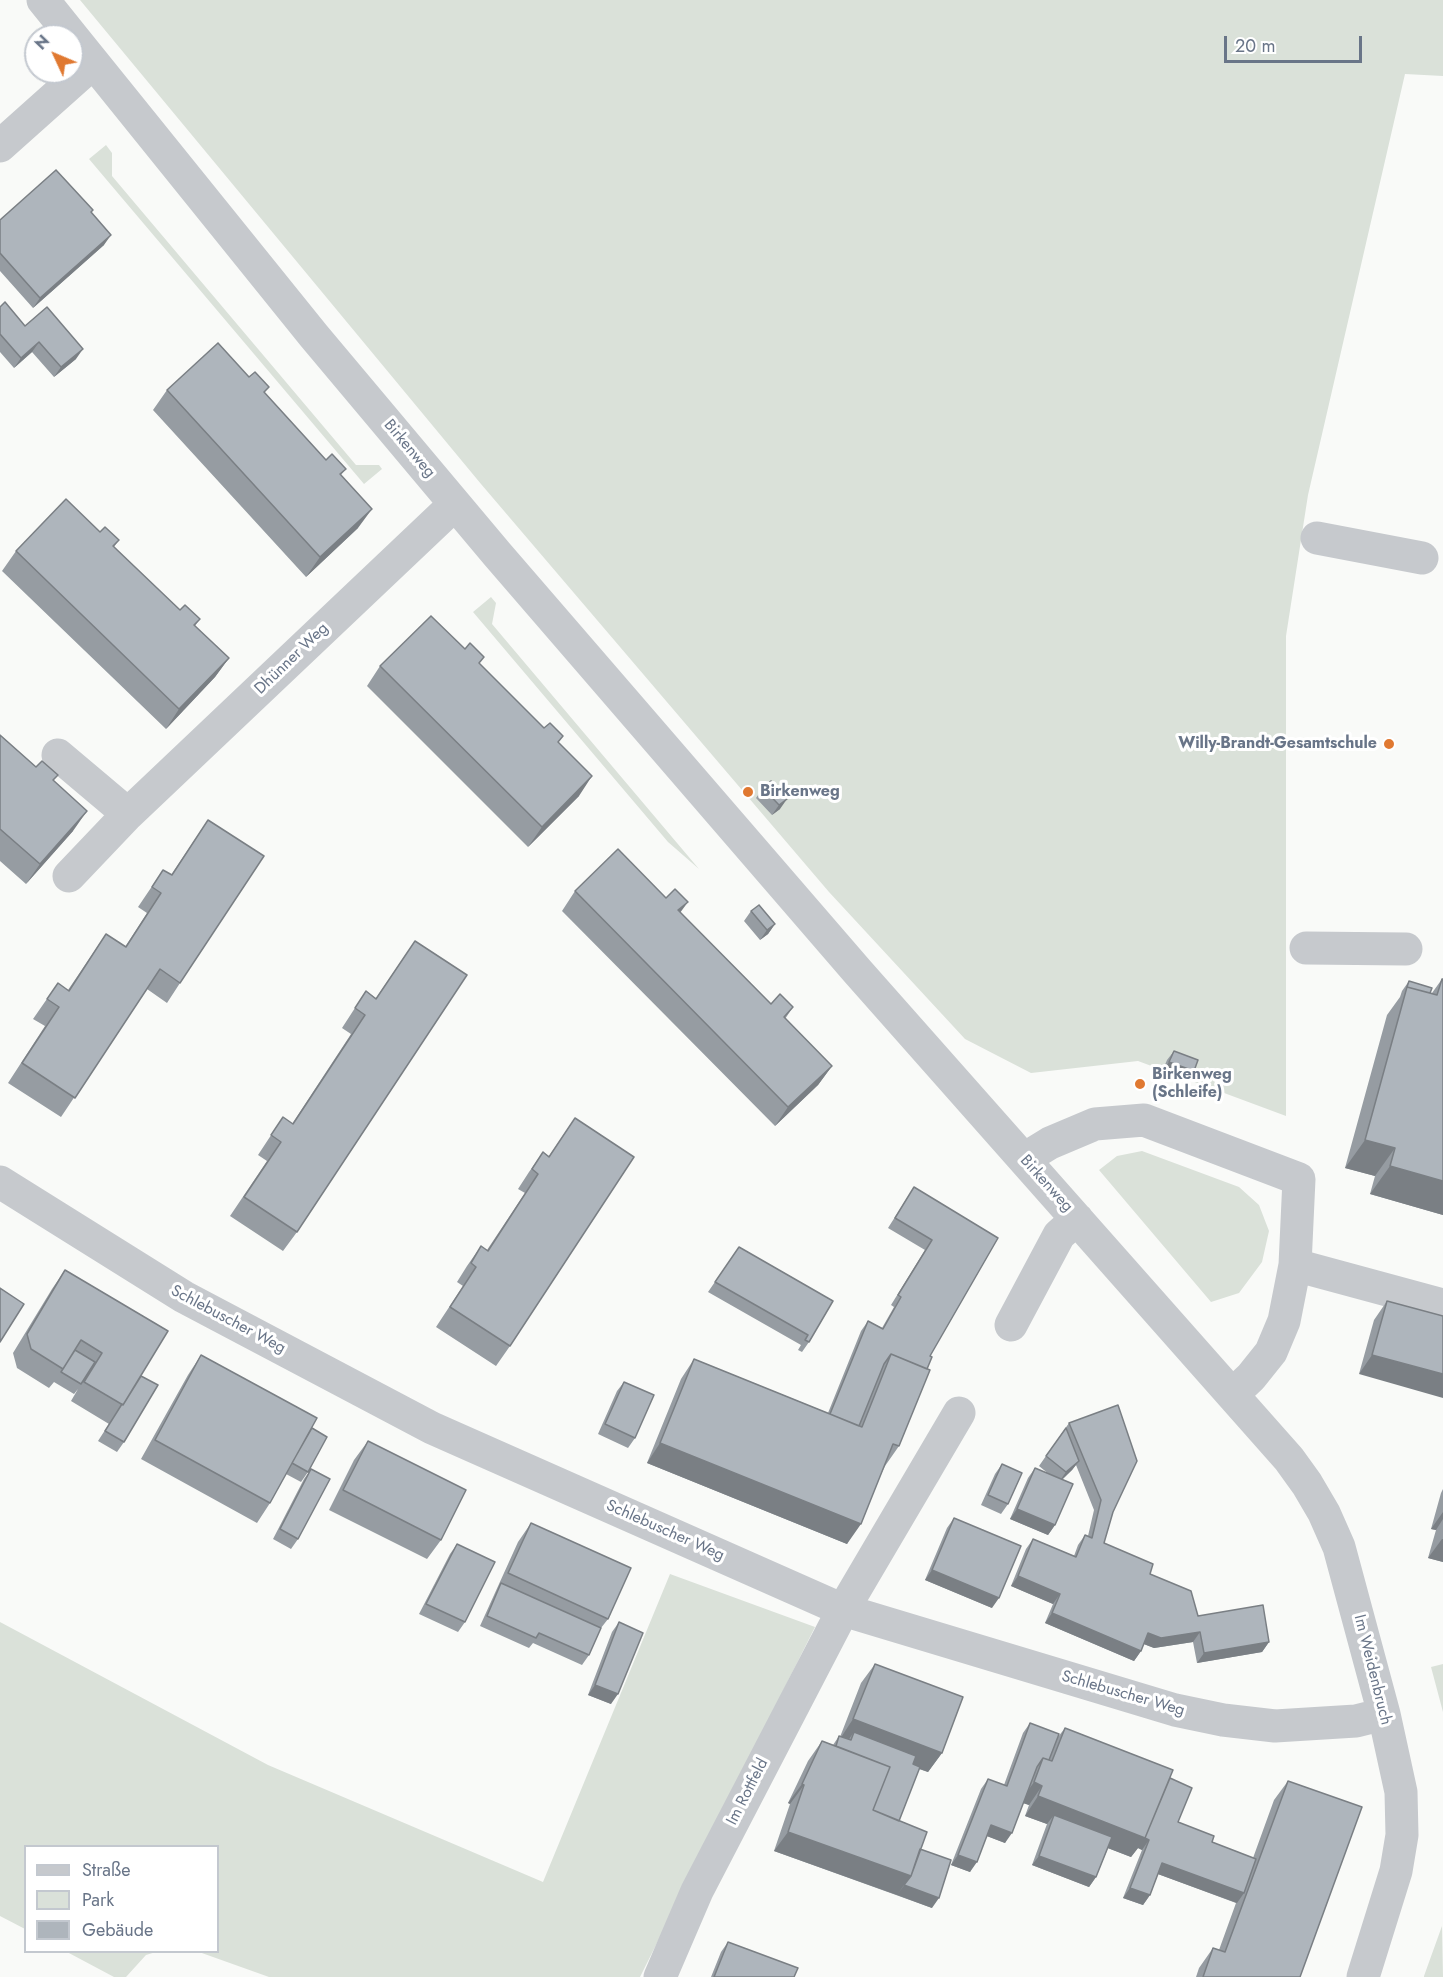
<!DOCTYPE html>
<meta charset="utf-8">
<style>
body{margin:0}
#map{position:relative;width:1443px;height:1977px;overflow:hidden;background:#f9faf8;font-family:Jost,sans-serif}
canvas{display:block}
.legend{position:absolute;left:24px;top:1845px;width:195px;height:108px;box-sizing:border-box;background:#fff;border:2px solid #c3c8cf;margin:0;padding:8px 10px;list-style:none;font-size:18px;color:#697588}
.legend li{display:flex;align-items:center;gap:12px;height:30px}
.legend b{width:30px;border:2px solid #c3c8cf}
.north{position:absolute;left:24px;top:24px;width:60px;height:60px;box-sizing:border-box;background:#fff;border:2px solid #c3c8cf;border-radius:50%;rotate:314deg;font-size:16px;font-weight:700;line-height:24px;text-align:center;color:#697588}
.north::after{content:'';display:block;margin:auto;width:21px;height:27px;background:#e07931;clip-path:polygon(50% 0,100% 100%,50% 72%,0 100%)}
.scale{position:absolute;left:1224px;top:36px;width:138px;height:27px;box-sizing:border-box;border:3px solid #697588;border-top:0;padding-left:8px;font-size:18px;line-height:21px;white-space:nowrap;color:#697588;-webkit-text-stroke:4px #fff;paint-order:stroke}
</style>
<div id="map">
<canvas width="1443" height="1977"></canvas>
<ul class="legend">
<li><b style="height:8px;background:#c6c9cd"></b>Straße</li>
<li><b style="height:16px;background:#dae1d9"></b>Park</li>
<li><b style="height:16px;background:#aeb5bc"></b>Gebäude</li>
</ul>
<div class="north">N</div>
<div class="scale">20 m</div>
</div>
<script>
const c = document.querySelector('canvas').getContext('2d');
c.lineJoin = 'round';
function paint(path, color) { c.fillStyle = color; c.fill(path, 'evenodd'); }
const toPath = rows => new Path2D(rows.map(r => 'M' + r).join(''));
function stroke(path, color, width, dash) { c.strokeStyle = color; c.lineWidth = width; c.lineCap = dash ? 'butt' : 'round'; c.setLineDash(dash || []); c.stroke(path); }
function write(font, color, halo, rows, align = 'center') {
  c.font = font + ' Jost,sans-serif'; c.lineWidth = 6; c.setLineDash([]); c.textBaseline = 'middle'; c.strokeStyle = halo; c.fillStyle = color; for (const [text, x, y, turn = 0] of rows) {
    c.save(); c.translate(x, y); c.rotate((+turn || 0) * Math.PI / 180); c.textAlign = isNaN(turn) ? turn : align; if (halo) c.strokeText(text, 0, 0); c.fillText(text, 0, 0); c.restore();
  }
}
paint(toPath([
 [80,0,1443,0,1443,76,1405,74,1308,495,1286,636,1286,1116,1138,1061,1031,1073,965,1039,829,892,481,484],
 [106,145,112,153,112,176,356,465,379,465,382,469,364,484,89,159],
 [491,597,496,603,492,624,699,869,668,842,473,612],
 [1142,1151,1239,1187,1259,1205,1269,1231,1262,1262,1239,1293,1211,1302,1099,1170,1117,1156],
 [670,1574,815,1627,640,1977,269,1977,199,1952,218,1952,218,1846,26,1846,25,1929,0,1916,0,1622,268,1765,543,1882],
 [1443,1664,1443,1712,1431,1667],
 [1442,1926,1443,1977,1424,1977,1424,1976],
 [67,1952,156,1952,146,1955,126,1977,114,1977]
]), '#dae1d9');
stroke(toPath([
 [43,0,72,36],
 [72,36,314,336,497,554,858,972,1289,1459,1307,1484,1324,1513,1339,1547,1384,1714,1401,1792,1402,1835,1396,1871,1363,1977],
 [0,146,93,63],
 [1317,538,1422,558],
 [58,755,128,814],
 [69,876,128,814,455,504],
 [1306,948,1406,949],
 [1024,1159,1050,1143,1095,1124,1144,1120,1299,1179,1295,1265,1284,1321,1271,1352,1251,1377,1233,1394],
 [0,1182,184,1297,432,1428,843,1610,1175,1710,1223,1720,1275,1726,1356,1721,1384,1714],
 [1295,1265,1443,1305],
 [1011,1325,1059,1235,1077,1219],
 [660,1977,697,1891,843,1610,959,1413]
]), '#c6c9cd', 33);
paint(toPath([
 [91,212,104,245,33,308,0,271,0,220],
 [0,307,25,326,76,359,54,377,32,352,14,368,0,352],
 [249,377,269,387,264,393,326,460,346,469,341,475,358,528,306,577,153,410,167,390],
 [100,532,119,540,114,547,180,610,200,619,195,626,229,658,215,677,166,729,2,571,16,551],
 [480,664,559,743,579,796,528,847,367,686,380,666],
 [0,735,36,767,58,775,53,781,73,831,26,884,0,861],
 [771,781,780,809,772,815,756,798,763,788],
 [208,820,180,983,167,1003,147,989,61,1117,8,1083,45,1026,33,1019,58,983,68,990,106,934,125,947,147,913,138,907,163,870,171,875],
 [575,891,680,912,771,1004,793,1007,785,1019,832,1066,818,1085,775,1126,562,911],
 [751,911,775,924,768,934,760,940,744,921],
 [415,941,297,1232,283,1251,230,1216,267,1161,258,1155,283,1117,292,1124,351,1034,342,1028,353,1011,366,991,376,998],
 [1442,979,1443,1215,1370,1194,1375,1176,1345,1168,1387,1015,1400,997,1402,991,1409,981,1432,993],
 [1174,1051,1187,1081,1162,1072,1167,1060],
 [575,1118,510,1346,496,1366,436,1327,463,1286,457,1282,467,1266,481,1246,487,1250,525,1193,518,1189,529,1172,543,1152,549,1156],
 [914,1187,998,1238,930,1356,899,1446,885,1466,847,1544,647,1463,681,1379,694,1359,828,1413,861,1331,868,1321,882,1328,894,1307,891,1305,925,1250,888,1228],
 [739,1247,833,1301,809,1342,802,1352,798,1350,801,1345,708,1292],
 [65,1270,141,1376,124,1442,117,1452,98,1441,109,1424,71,1401,78,1389,74,1394,54,1382,49,1388,17,1368,13,1353,52,1289],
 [1387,1301,1443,1316,1359,1374,1374,1320],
 [201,1355,312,1428,308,1472,301,1482,286,1474,270,1503,257,1523,141,1459,188,1375],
 [624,1382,635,1438,628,1448,598,1434,617,1391],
 [1069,1423,1113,1512,1104,1543,1150,1574,1198,1616,1269,1642,1262,1652,1197,1663,1193,1642,1154,1648,1144,1644,1141,1651,1134,1661,1045,1623,1053,1604,1011,1586,1026,1549,1033,1539,1074,1556,1078,1545,1085,1535,1088,1536,1094,1510,1076,1465,1072,1470,1062,1480,1055,1525,1048,1535,1010,1519,1028,1478,1035,1468,1050,1475,1039,1466],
 [368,1441,441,1540,427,1559,329,1510,354,1460],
 [1002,1464,1008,1504,1001,1514,981,1505,995,1474],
 [311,1469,298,1539,291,1549,273,1539,304,1479],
 [1443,1489,1443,1562,1428,1558,1436,1530,1431,1529,1441,1493],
 [954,1518,992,1608,925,1580,947,1528],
 [531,1523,608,1619,601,1628,589,1655,582,1665,533,1643,529,1648,480,1626,518,1542],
 [457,1544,465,1622,458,1632,419,1614,450,1554],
 [619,1622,611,1704,588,1695,612,1632],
 [875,1664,942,1753,928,1772,919,1769,899,1821,920,1849,932,1908,774,1851,790,1804,788,1803,808,1761,822,1741,833,1745,839,1736,840,1737,861,1683],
 [1030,1723,1058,1737,1065,1728,1170,1778,1178,1822,1212,1842,1253,1858,1274,1800,1288,1781,1300,1977,1196,1977,1199,1968,1213,1948,1219,1950,1236,1903,1158,1874,1150,1895,1143,1905,1123,1898,1142,1850,1138,1848,1131,1857,1108,1848,1096,1877,1089,1887,1032,1865,1047,1824,1025,1816,1029,1805,1023,1803,1005,1843,987,1836,970,1872,951,1865,981,1789,988,1779,1004,1785,1023,1733],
 [728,1942,794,1977,711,1977,721,1952]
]), '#969ca2');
paint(toPath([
 [111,235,104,245,33,308,40,298],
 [39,342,32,352,14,368,21,358],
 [83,349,76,359,54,377,61,367],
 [372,509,358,528,306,577,320,557],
 [229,658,215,677,166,729,179,709],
 [592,776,579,796,528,847,542,827],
 [787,799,780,809,772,815,779,805],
 [87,811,73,831,26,884,40,864],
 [688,902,674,921,678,910],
 [775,924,768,934,760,940,767,930],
 [1169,1062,1194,1071,1187,1081,1162,1072],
 [832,1066,818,1085,775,1126,788,1107],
 [1365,1140,1395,1148,1375,1176,1345,1168],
 [1390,1166,1443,1181,1443,1215,1370,1194],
 [1372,1355,1443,1374,1443,1398,1359,1374],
 [660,1443,861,1524,847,1544,647,1463],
 [1079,1461,1072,1470,1059,1482,1066,1472],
 [1017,1509,1055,1525,1048,1535,1010,1519],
 [1443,1512,1443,1519,1436,1530,1431,1529],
 [1442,1539,1443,1539,1443,1562,1428,1558],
 [932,1570,999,1598,992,1608,925,1580],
 [1018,1576,1060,1594,1053,1604,1011,1586],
 [1052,1613,1141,1651,1134,1661,1045,1623],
 [1200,1632,1193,1642,1154,1648,1141,1643,1148,1633],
 [1269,1642,1262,1652,1197,1663,1204,1653],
 [595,1685,618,1694,611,1704,588,1695],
 [853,1719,942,1753,928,1772,849,1743,854,1732,847,1742,840,1739],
 [1034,1782,1042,1786,1029,1805,1020,1802],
 [802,1784,804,1785,790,1804,788,1803],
 [1038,1796,1145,1838,1149,1840,1142,1850,1138,1848,1131,1857,1050,1826,1054,1815,1047,1824,1025,1816],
 [991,1825,1012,1833,1005,1843,984,1835],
 [788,1832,911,1876,897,1895,774,1851],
 [958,1855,977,1862,970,1872,951,1865],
 [1039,1856,1096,1877,1089,1887,1032,1865],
 [1162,1863,1244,1893,1237,1903,1155,1873],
 [904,1885,939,1898,932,1908,897,1895],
 [1130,1888,1150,1895,1143,1905,1123,1898]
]), '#7a7f84');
const building = toPath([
 [56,170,93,210,91,212,111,235,40,298,0,253,0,220,56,170],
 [5,302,25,326,47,307,83,349,61,367,39,342,21,358,0,334,0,307,5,302],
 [218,343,249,377,255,372,269,387,264,392,326,460,332,454,346,469,340,474,372,509,320,557,167,390,218,343],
 [66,499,100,532,105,527,119,540,113,546,180,610,185,605,200,619,194,625,229,658,179,709,16,551,66,499],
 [431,616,465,649,470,643,484,657,479,663,544,728,550,723,563,736,558,742,592,776,542,827,380,666,431,616],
 [0,735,36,767,42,761,58,775,53,780,87,811,40,864,0,829,0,735],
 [771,781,787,799,779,805,763,788,771,781],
 [208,820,264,856,180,983,160,969,75,1098,22,1063,59,1007,47,999,58,983,69,991,106,934,126,947,161,893,152,887,163,870,172,875,208,820],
 [618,849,666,898,675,889,688,902,678,910,771,1004,780,994,793,1007,784,1017,832,1066,788,1107,575,891,618,849],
 [759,905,775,924,767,930,751,911,759,905],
 [415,941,467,975,297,1232,244,1197,281,1142,271,1135,283,1117,293,1124,365,1015,355,1008,366,991,376,999,415,941],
 [1442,979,1443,979,1443,1181,1390,1166,1395,1148,1365,1140,1407,987,1437,995,1442,979],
 [1409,981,1432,988,1430,993,1407,987,1409,981],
 [1174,1051,1198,1060,1194,1071,1169,1062,1174,1051],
 [575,1118,634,1157,510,1346,450,1307,476,1267,471,1263,481,1246,488,1251,538,1174,532,1169,543,1152,549,1157,575,1118],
 [914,1187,998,1238,930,1356,932,1357,927,1369,891,1354,884,1364,859,1426,830,1414,868,1321,883,1329,901,1297,898,1295,932,1240,895,1218,914,1187],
 [739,1247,833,1301,809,1342,805,1340,808,1335,715,1282,739,1247],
 [65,1270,168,1331,123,1405,84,1382,102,1353,81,1340,63,1369,31,1349,27,1334,65,1270],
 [0,1288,24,1304,0,1342,0,1288],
 [1387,1301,1443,1316,1443,1374,1372,1355,1387,1301],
 [75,1350,95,1362,81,1384,61,1372,75,1350],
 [891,1354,930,1370,899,1446,893,1444,861,1524,660,1443,694,1359,862,1427,891,1354],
 [201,1355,317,1418,270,1503,155,1440,201,1355],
 [141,1376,158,1385,124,1442,105,1431,122,1404,123,1405,141,1376],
 [624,1382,654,1395,635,1438,605,1424,624,1382],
 [1118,1405,1137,1461,1113,1512,1104,1543,1153,1564,1150,1574,1191,1591,1198,1616,1263,1605,1269,1642,1204,1653,1200,1632,1161,1638,1148,1633,1141,1651,1052,1613,1060,1594,1018,1576,1033,1539,1076,1557,1085,1535,1092,1538,1101,1500,1069,1423,1118,1405],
 [312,1428,327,1437,308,1472,292,1463,312,1428],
 [1066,1428,1079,1461,1066,1472,1046,1456,1066,1428],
 [368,1441,466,1490,441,1540,343,1490,368,1441],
 [1002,1464,1022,1473,1008,1504,988,1495,1002,1464],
 [1035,1468,1073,1484,1055,1525,1017,1509,1035,1468],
 [311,1469,330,1479,298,1539,280,1529,311,1469],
 [954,1518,1021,1546,999,1598,932,1570,954,1518],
 [531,1523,631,1568,608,1619,508,1573,531,1523],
 [457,1544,495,1562,465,1622,426,1604,457,1544],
 [501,1583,601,1628,589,1655,539,1633,536,1638,487,1616,501,1583],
 [619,1622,643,1633,618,1694,595,1685,619,1622],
 [875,1664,963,1697,942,1753,853,1719,875,1664],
 [1030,1723,1059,1734,1049,1760,1043,1758,1037,1767,1012,1833,991,1825,977,1862,958,1855,988,1779,1007,1786,1030,1723],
 [1065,1728,1173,1770,1145,1838,1038,1796,1042,1786,1034,1782,1043,1758,1052,1761,1065,1728],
 [854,1732,916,1756,913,1764,920,1767,899,1821,873,1810,890,1767,836,1746,839,1736,851,1740,854,1732],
 [822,1741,890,1767,873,1810,927,1832,911,1876,788,1832,804,1785,802,1784,822,1741],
 [1170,1778,1192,1788,1178,1822,1214,1836,1212,1842,1256,1859,1244,1893,1162,1863,1150,1895,1130,1888,1149,1840,1145,1838,1170,1778],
 [1288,1781,1362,1807,1300,1977,1203,1977,1213,1948,1225,1952,1288,1781],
 [1054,1815,1112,1837,1096,1877,1039,1856,1054,1815],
 [920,1849,951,1860,939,1898,904,1885,911,1876,920,1849],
 [728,1942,798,1968,794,1977,714,1977,728,1942]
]);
paint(building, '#aeb5bc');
stroke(building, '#7a7f84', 1.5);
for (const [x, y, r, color] of [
 [1389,744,6,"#e07931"],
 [748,792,6,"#e07931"],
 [1140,1084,6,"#e07931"]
]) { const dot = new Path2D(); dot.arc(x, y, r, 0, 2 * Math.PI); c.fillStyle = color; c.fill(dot); stroke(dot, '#fff', 2); }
write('16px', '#697588', '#fff', [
 ["Birkenweg",409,449,50],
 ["Dhünner Weg",292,659,-44],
 ["Birkenweg",1046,1184,48],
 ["Schlebuscher Weg",228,1320,28],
 ["Schlebuscher Weg",665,1531,24],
 ["Im Weidenbruch",1372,1670,76],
 ["Schlebuscher Weg",1123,1694,16],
 ["Im Rottfeld",748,1792,-63]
]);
write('bold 16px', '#697588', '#fff', [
 ["Willy-Brandt-Gesamtschule",1377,744,"right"],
 ["Birkenweg",760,792],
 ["Birkenweg",1152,1075],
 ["(Schleife)",1152,1093]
], 'left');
</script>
